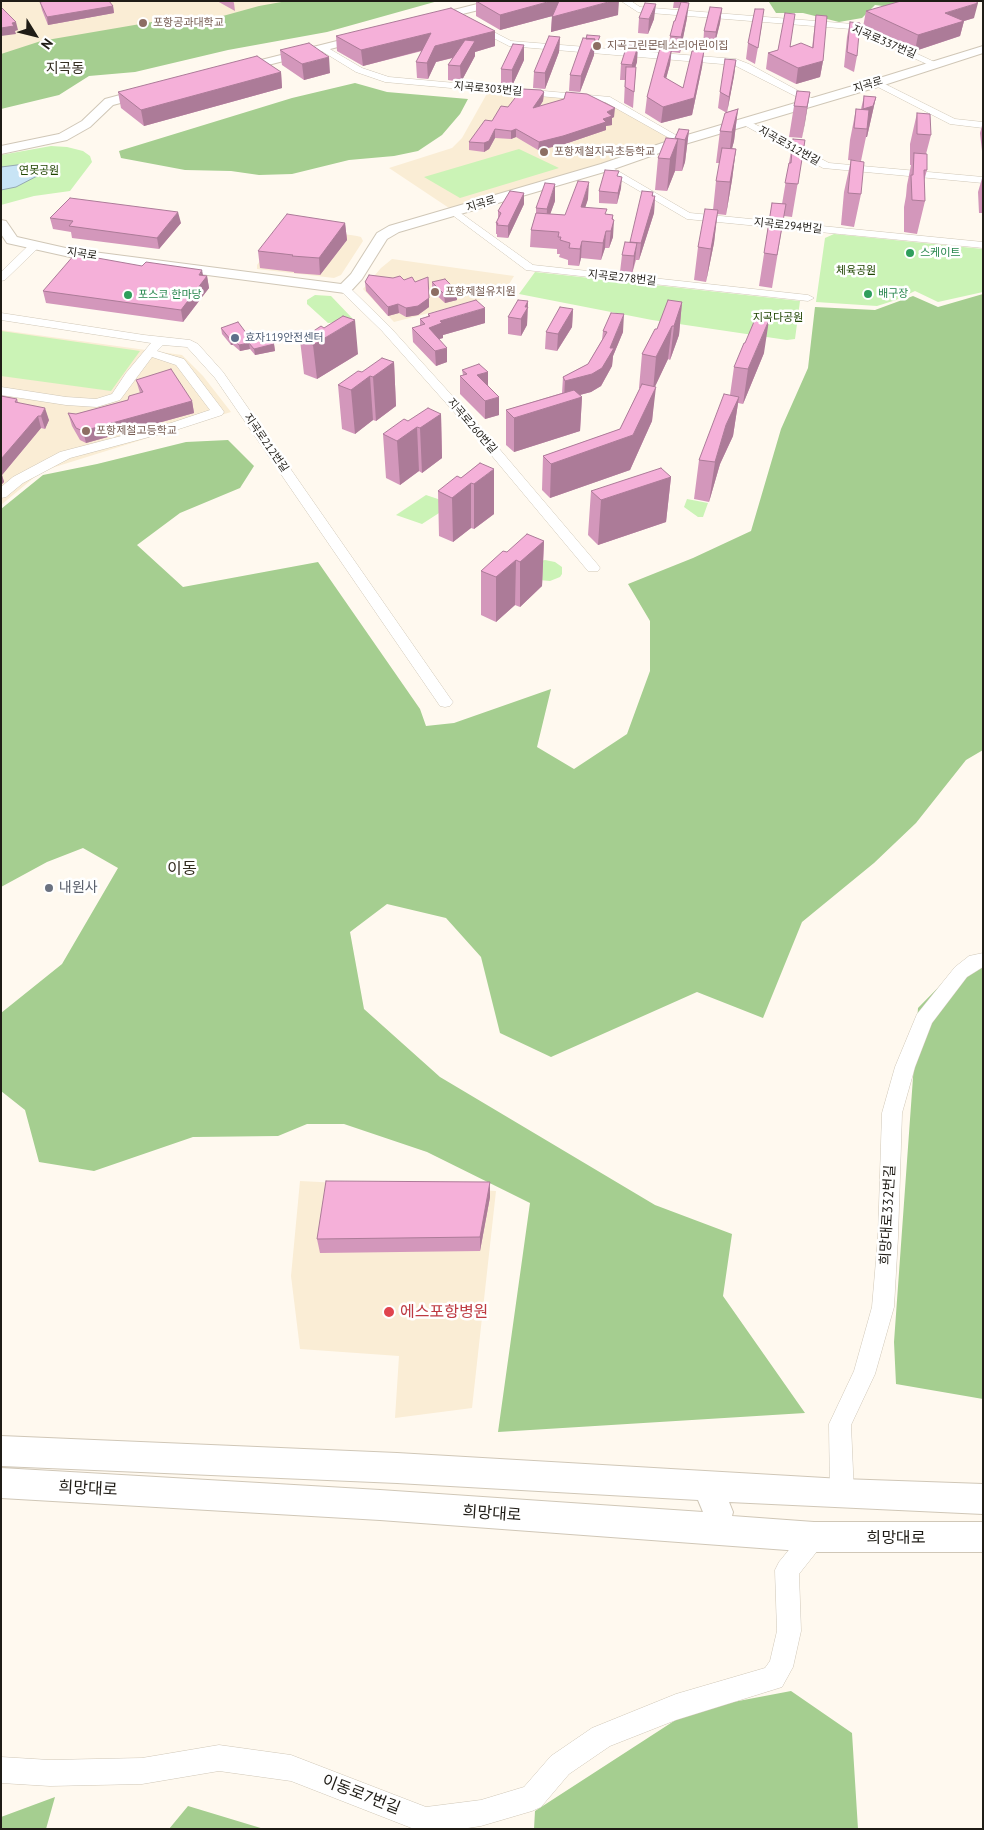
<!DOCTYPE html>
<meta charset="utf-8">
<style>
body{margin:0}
#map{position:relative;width:984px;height:1830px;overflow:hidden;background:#fff9ef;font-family:"PT Sans",sans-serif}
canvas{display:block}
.frame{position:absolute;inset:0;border:2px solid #1f1c16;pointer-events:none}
.north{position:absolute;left:10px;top:10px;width:50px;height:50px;-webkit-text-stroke:4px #fff;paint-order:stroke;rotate:126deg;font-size:14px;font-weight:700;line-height:20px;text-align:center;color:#1f1c16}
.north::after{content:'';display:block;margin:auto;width:18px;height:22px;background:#1f1c16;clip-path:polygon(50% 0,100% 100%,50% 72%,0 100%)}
</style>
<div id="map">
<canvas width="984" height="1830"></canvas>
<div class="frame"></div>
<div class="north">N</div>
</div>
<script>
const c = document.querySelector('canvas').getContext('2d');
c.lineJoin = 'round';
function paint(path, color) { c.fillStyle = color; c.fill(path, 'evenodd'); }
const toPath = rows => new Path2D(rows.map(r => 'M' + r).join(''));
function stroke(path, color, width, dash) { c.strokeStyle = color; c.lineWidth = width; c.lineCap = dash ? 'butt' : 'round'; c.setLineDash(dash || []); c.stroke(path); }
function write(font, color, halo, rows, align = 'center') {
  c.font = font + ' "PT Sans","Noto Sans KR",sans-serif'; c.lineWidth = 5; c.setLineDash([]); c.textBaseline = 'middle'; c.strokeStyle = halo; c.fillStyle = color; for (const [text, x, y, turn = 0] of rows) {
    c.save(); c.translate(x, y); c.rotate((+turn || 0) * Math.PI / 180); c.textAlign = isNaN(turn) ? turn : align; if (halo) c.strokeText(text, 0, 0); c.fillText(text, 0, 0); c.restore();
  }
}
paint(toPath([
 [1,1,383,1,1,75],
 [489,90,607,99,681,141,455,212,389,168,452,148,462,138],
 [292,226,357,236,361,237,363,241,341,275,334,278,257,269,257,265,283,229],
 [392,259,514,276,503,294,394,322,363,289,381,268],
 [1,330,182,355,203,376,231,412,42,471,1,505],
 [300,1181,496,1191,472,1408,395,1418,399,1356,300,1349,291,1276]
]), '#faedd5');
paint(toPath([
 [51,146,67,147,83,151,90,156,92,162,70,191,34,196,1,205,1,155],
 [519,149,559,168,460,198,424,177],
 [834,234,983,249,983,292,938,302,915,291,896,300,877,306,816,302,825,238],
 [535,272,800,301,795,339,787,340,652,320,519,294],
 [315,295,331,296,352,318,352,321,328,323,307,304,307,300],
 [1,331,140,351,111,391,1,376],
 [426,495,453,504,422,524,396,515],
 [687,499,708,503,703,517,698,517,684,507],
 [545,560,555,562,562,567,562,574,560,577,550,581,539,580,540,561]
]), '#cbf3b6');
paint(toPath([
 [287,1,438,1,327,32,228,50,135,72,89,76,59,95,1,109,1,54,41,41,152,22,212,19,259,6],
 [944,1,909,9,875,5,862,18,839,22,803,13,776,13,769,2],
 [355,83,387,92,468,99,460,114,442,135,418,151,394,156,349,160,292,174,259,175,231,171,185,170,121,158,119,151,292,98],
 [983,294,983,750,966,760,916,823,874,863,802,922,763,1018,697,992,551,1057,500,1033,481,957,446,918,387,904,350,932,364,1009,440,1077,655,1205,732,1234,723,1296,805,1413,498,1432,530,1203,427,1152,344,1124,307,1124,278,1136,193,1137,94,1171,39,1162,25,1110,1,1091,1,1013,62,964,118,868,83,848,47,862,1,887,1,509,43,475,97,464,186,442,228,440,254,466,240,488,180,513,137,545,183,587,318,562,420,709,426,726,454,723,551,689,537,747,574,769,627,734,650,671,650,621,628,584,693,558,751,531,781,429,808,368,815,307,875,310,913,296,938,307],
 [983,955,983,1399,896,1384,894,1342,918,1008,969,956],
 [791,1691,852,1733,858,1829,534,1829,535,1811,691,1710],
 [55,1797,46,1829,1,1829,1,1817],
 [188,1806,264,1829,169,1829]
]), '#a5ce90');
const water = toPath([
 [25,164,37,167,41,174,16,187,1,190,1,167,25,164]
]);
paint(water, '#c8e4f5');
stroke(water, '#95a8b2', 1);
const minor = toPath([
 [621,1,631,1,640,7,853,24,939,64,934,67,931,66,851,29,638,12,621,1],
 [473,21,511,41,736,59,749,64,817,101,815,103,809,103,734,65,509,46,470,26,470,22,473,21],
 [323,45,362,68,389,77,610,97,686,141,684,143,678,143,605,102,385,82,356,72,320,50,319,48,323,45],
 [877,80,955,119,983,122,983,128,950,124,874,85,874,81,877,80],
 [745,119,829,163,983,177,983,183,823,168,742,124,742,120,745,119],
 [606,164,690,213,983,242,983,248,687,219,602,169,602,165,606,164],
 [455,209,533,265,808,295,814,298,808,301,526,270,451,214,450,212,451,210,455,209],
 [34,243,39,246,38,248,5,280,1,281,1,272,30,244,34,243],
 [345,286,349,287,390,327,485,432,598,565,600,568,598,571,588,571,477,438,382,331,341,291,339,289,341,287,345,286],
 [1,313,144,335,190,340,198,344,223,372,450,698,453,702,450,706,445,707,440,706,215,378,187,347,163,345,157,351,184,359,222,409,224,412,222,415,179,429,70,458,23,483,6,497,1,498,1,487,13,477,60,452,171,423,210,410,176,365,152,357,120,400,97,407,66,405,1,395,1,387,66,397,96,399,112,394,126,373,151,343,1,320,1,313],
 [983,953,983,967,967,977,932,1023,915,1067,902,1113,898,1237,894,1307,875,1374,851,1425,854,1494,850,1502,842,1506,834,1502,830,1494,829,1424,854,1371,872,1307,878,1237,882,1113,895,1067,917,1014,955,967,969,956,983,953],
 [814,1525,822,1529,826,1537,822,1545,799,1574,801,1631,793,1667,782,1687,676,1720,610,1746,569,1774,541,1807,532,1811,481,1826,461,1829,414,1829,291,1781,219,1771,142,1784,50,1786,1,1783,1,1757,50,1760,142,1758,219,1745,291,1755,426,1807,481,1800,524,1787,551,1756,592,1728,676,1694,765,1668,770,1661,777,1631,775,1570,779,1562,806,1529,814,1525]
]);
const major = toPath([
 [489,1,508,1,507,3,430,22,424,19,426,17,489,1],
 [365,34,371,37,369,39,237,73,231,69,233,67,365,34],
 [983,46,983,53,881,86,685,144,611,170,399,232,387,239,362,279,350,292,345,293,70,257,7,243,1,234,1,220,6,221,17,237,70,249,341,284,351,274,377,233,389,226,601,164,677,138,873,80,983,46],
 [150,87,156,91,154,94,113,105,90,127,67,140,1,154,1,146,59,134,82,121,105,99,150,87],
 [1,1436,397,1453,842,1479,983,1484,983,1514,729,1502,733,1512,732,1516,814,1522,983,1522,983,1552,814,1552,380,1520,1,1498,1,1468,380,1490,703,1512,698,1500,397,1483,1,1466,1,1436]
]);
stroke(minor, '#d0c7b7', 1);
stroke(major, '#d0c7b7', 2);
paint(minor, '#fff');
paint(major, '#fff');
paint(toPath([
 [217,1,233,1,234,3,235,11],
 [476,1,618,15,551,32,552,16,500,30,476,16],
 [674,1,687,1,687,18,680,53,671,52,670,64,666,79,683,88,704,51,702,67,692,115,661,123,645,113,647,97,669,48,670,36,679,8,673,8],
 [40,2,113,6,114,13,48,25,42,10],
 [722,8,720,23,714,47,703,47,704,31],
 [866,11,974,18,964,21,960,36,915,51,863,27],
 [816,15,823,61,820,77,796,84,766,69,768,53,790,46,812,48],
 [639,18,654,19,648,34,638,33],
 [850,22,857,56,854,72,844,67,847,37],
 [762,25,755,64,746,59,748,43],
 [495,31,495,46,475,52,475,56,461,82,448,80,448,65,453,58,436,62,428,79,417,78,416,62,422,51,363,66,337,51,336,36],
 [587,35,600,42,598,46,594,46,594,55,580,92,569,91,570,75],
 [560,37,559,52,545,89,533,88,534,72],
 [280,50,330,73,304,80,282,65],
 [524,60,512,86,501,85,501,69],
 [736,60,734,76,727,112,738,109,734,141,732,148,736,149,732,180,726,215,717,214,714,243,706,282,694,280,698,247,713,210,716,181,720,163,716,163,720,131,727,113,718,108,720,92],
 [637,62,635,67,636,67,633,108,624,103,625,80,620,80,621,64],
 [281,72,282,88,144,126,121,108,118,92],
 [544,92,543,101,540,106,614,117,612,118,612,125,606,126,606,130,562,145,538,150,516,137,511,139,495,138,489,149,484,152,469,150,469,142,508,107],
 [810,92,802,138,789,137,794,106],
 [864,96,876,97,869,128,867,137,866,137,861,161,848,160,850,140,856,109,861,109],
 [917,113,931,135,926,154,927,170,924,181,925,201,917,234,904,232,904,207,906,196,907,185,911,165,910,165,910,144],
 [983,122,983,151,982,151,980,133],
 [689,130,685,162,682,171,675,171,667,191,655,190,658,158,675,139],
 [793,139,805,140,792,217,784,216,772,288,759,286,772,203,782,204],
 [851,160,861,194,854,227,841,225,844,192],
 [983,175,983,213,979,213,978,192],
 [618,177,621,188,617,204,599,203,599,191],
 [653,192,653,196,655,196,654,213,639,260,636,260,632,274,620,272,622,255,630,242],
 [524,193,524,204,508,238,497,237,497,234,496,234,496,223,498,218,498,211],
 [588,199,585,207,606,214,613,215,613,237,609,248,605,248,601,260,581,258,579,266,568,265,568,260,559,257,560,254,557,254,557,249,530,247,531,230,536,213,536,208,555,201,550,214,565,215],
 [50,218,181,223,159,249,72,238,71,232,53,229],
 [345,223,347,240,320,275,294,273,294,272,260,268,258,251],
 [142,266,207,276,209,288,183,322,46,303,43,291],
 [365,282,429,307,418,315,406,317,399,313,388,316,366,291],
 [432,282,457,291,457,300,445,303,432,291],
 [528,301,527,325,521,336,508,334,508,317],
 [682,302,679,335,670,360,668,359,655,386,652,421,630,470,550,498,542,490,543,456,620,429,640,388,639,388,642,354,657,329],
 [573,309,572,327,557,351,545,349,546,332],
 [428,314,485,323,443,335,443,338,439,339,447,362,436,366,413,342,412,328,420,326,420,319,428,316],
 [221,328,250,338,274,344,275,351,255,355,250,349,240,351,233,345,231,345,222,334],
 [603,331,623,332,613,356,612,366,601,386,591,392,580,395,582,397,580,431,514,452,506,445,506,410,562,393,563,377,588,364,602,340],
 [300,340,358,354,317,379,304,374],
 [764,353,743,404,738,403,733,436,720,464,709,502,694,499,699,460,730,395,734,367],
 [394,362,396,406,376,421,373,420,355,434,342,429,338,385,362,372],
 [462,370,488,372,488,385,499,415,485,419,460,394,460,376,463,375],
 [136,380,192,401,194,413,86,443,80,440,72,426,68,413,76,414,128,400,140,393],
 [1,393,2,396,17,399,18,402,49,420,45,429,41,428,2,475,4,482,1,485],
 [441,414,442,458,422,473,419,471,400,485,386,478,383,434,408,421],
 [480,463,494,514,474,529,471,528,453,542,439,536,438,491,461,478],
 [671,477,666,522,598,545,588,535,591,491],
 [544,541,542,586,520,607,515,605,496,622,481,615,481,571,507,552],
 [490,1182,490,1197,480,1251,320,1253,317,1239]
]), '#d397bb');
paint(toPath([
 [551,1,560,1,560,14,500,30,500,15],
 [612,1,619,1,618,15,551,32,552,17],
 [689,3,687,18,680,53,681,37],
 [978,3,974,18,964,21,960,36,915,51,918,35,945,13],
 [656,4,654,19,648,34,649,19],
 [113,6,114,13,48,25,47,17],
 [722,8,720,23,714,47,716,32],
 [16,22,18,30,15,31,16,34,1,36,1,28,12,23],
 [495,31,495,46,475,52,475,56,461,82,460,66,467,54,436,62,428,79,427,63,435,46],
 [431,33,431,48,363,66,361,50],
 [560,37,559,52,545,89,545,73],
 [595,39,594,55,580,92,581,76],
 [524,45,524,60,512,86,512,70],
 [638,46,637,62,631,81,632,65],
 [672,48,670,64,662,93,664,77],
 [704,51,702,67,692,115,661,123,663,107,694,98],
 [329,57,330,73,304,80,302,64],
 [736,60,734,76,727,113,729,97],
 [823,61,820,77,796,84,798,68],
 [281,72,282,88,144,126,141,110],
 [544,92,543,101,533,116,533,108],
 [810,92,805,123,802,138,807,107],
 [876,97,869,128,867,137,866,137,867,129,863,109],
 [615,108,614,117,612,118,612,125,606,126,606,130,562,145,538,150,539,142,603,119,607,112],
 [738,109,734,141,728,164,732,132],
 [495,129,495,138,489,149,484,152,484,143],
 [516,129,516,137,511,139,511,131],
 [689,130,685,162,682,171,685,140],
 [678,139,675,171,667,191,670,159],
 [736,149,732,180,726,215,730,182],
 [622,177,621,188,617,204,618,193],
 [589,182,588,199,580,224,581,207],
 [555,184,555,201,546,226,547,209],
 [653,192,652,208,655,196,654,213,639,260,641,243],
 [524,193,524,204,508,238,508,226],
 [718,210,714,243,706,282,711,249],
 [178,212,181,223,159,249,157,238],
 [613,215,612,225,614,220,613,237,609,248,612,219],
 [345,223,347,240,320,275,319,258],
 [606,231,605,248,601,260,603,243],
 [582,241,581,258,579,266,580,249],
 [637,243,635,260,632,274,634,256],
 [202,270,204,280,207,276,209,288,183,322,181,310],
 [457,291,457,300,445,303,444,294],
 [429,298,429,307,418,315,406,317,406,308],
 [528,301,527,325,521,336,521,319,525,307],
 [682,302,679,335,670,360,674,326],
 [398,304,399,313,388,316,388,307],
 [485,308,485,323,443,335,443,338,429,342,429,328,440,321],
 [573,309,572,327,557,351,558,334],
 [624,314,623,332,613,356,612,366,601,386,591,392,564,399,565,381,592,374,610,348],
 [355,320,358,354,317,379,313,345],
 [769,320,764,353,743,404,748,369],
 [672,326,668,359,653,391,656,357],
 [232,338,233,345,231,345,230,339],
 [249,343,250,349,240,351,239,345],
 [274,344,275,351,255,355,254,349],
 [447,348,447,362,436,366,435,351],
 [394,362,396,406,376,421,373,377],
 [488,372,488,390,477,375],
 [370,376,373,420,355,434,351,390],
 [656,387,652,421,630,470,550,498,551,464,633,435],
 [499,397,499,415,485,419,485,401],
 [582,397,580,431,514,452,514,418],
 [739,397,733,436,720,464,709,502,715,462,726,425],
 [192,401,194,413,86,443,83,431],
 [45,408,49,420,45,429,41,416],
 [441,414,442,458,422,473,420,428],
 [38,416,41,428,2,475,4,482,1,485,1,459],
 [417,427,419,471,400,485,397,441],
 [494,469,494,514,474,529,474,484],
 [671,477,666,522,598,545,601,500],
 [471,483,471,528,453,542,452,498],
 [544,541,542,586,520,607,520,562],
 [516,560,515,605,496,622,496,577],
 [490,1182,490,1197,480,1251,480,1237]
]), '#ac7b98');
const building = toPath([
 [46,1,109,1,113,6,47,17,40,2,46,1],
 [476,1,551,1,500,15,476,1],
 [559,1,612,1,552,17,559,1],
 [901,1,975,1,978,3,945,13,964,21,918,35,866,11,901,1],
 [681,2,689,3,681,37,670,36,674,21,675,21,681,2],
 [645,3,656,4,649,19,639,18,645,3],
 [1,7,16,22,12,23,14,26,1,28,1,7],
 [710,7,722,8,716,32,704,31,710,7],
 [451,8,495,31,435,46,427,63,416,62,431,33,361,50,336,36,451,8],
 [755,9,764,9,758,48,748,43,755,9],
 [785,13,795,14,790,47,801,43,813,48,816,15,827,16,823,61,798,68,768,53,778,50,785,13],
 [850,22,860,23,857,56,847,52,850,22],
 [587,35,600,36,598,41,594,40,595,39,586,39,587,35],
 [549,36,560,37,545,73,534,72,549,36],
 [583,38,595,39,581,76,570,75,583,38],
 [465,40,475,41,460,66,448,65,465,40],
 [309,43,329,57,302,64,280,50,309,43],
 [513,44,524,45,512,70,501,69,513,44],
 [627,45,638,46,632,65,621,64,627,45],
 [660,48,672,48,664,77,683,88,692,51,704,51,694,98,663,107,647,97,660,48],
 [257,56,281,72,141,110,118,92,257,56],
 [725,59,736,60,729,97,720,92,725,59],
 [626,67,636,67,634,92,625,87,626,67],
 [522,89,541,90,544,92,533,108,564,99,566,92,587,94,615,108,607,112,612,116,603,119,606,122,563,136,539,142,516,129,511,131,495,129,489,141,484,143,469,142,485,120,492,121,501,106,508,107,522,89],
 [797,91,810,92,807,107,794,106,797,91],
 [864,96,876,97,873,106,863,109,864,96],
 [738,109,732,132,720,131,725,113,738,109],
 [856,109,869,110,867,129,854,128,856,109],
 [917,113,930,114,931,135,917,134,917,113],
 [679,129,689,130,685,140,675,138,679,129],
 [666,138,678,139,670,159,658,158,666,138],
 [793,139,805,140,798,184,785,183,789,163,791,163,793,139],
 [722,148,736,149,730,182,716,181,722,148],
 [914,153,927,154,927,170,924,170,925,201,912,200,911,175,913,175,914,153],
 [851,160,864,162,861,194,848,193,851,160],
 [605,170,619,171,617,176,622,177,618,193,599,191,605,170],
 [578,181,589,182,581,207,607,209,605,214,613,215,612,219,614,220,611,231,606,231,603,243,582,241,580,249,569,248,570,243,560,240,561,237,558,237,559,232,531,230,536,213,565,215,578,181],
 [545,183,555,184,547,209,536,208,545,183],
 [510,191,524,193,508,226,497,225,498,223,496,223,501,213,498,211,510,191],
 [642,191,653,192,652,196,655,196,641,243,630,242,642,191],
 [70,198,178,212,157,238,69,226,73,221,50,218,70,198],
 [772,203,786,204,777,255,764,253,772,203],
 [705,209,718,210,711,249,698,247,705,209],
 [287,214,345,223,319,258,292,256,293,255,258,251,287,214],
 [625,242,637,243,634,256,622,255,625,242],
 [75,254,142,266,146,262,202,270,199,275,207,276,181,310,43,291,75,254],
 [369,275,393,278,400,276,404,280,412,277,415,282,428,277,429,298,418,306,406,308,398,304,388,307,365,282,369,275],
 [445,279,457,291,444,294,432,282,445,279],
 [476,300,485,308,440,321,442,323,429,328,447,348,435,351,412,328,425,324,420,319,430,316,428,314,476,300],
 [518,300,528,301,525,307,528,307,521,319,508,317,518,300],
 [668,300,682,302,674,326,672,326,656,357,642,354,655,329,657,329,668,300],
 [560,307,573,309,558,334,546,332,560,307],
 [611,313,624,314,610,348,614,348,602,368,592,374,565,381,563,377,588,364,607,332,603,331,611,313],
 [343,316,355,320,313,345,300,340,321,326,324,328,343,316],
 [756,317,769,320,748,369,734,367,744,343,745,343,756,317],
 [238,322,250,338,267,334,274,344,254,349,249,343,239,345,232,338,230,339,221,328,238,322],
 [382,358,394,362,373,377,370,376,351,390,338,385,358,371,362,372,382,358],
 [479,364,488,372,477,375,499,397,485,401,460,376,467,374,462,370,479,364],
 [171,369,192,401,83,431,76,428,68,413,76,414,128,400,129,396,143,392,136,380,171,369],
 [642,384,656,387,633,435,551,464,543,456,620,429,642,384],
 [574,390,582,397,514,418,506,410,574,390],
 [724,394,739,397,726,425,715,462,699,460,724,394],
 [1,396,17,399,15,402,45,408,41,416,38,416,1,459,1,396],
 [428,408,441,414,420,428,417,427,397,441,383,434,404,419,408,421,428,408],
 [480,463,494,469,474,484,471,483,452,498,438,491,457,476,461,478,480,463],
 [661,468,671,477,601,500,591,491,661,468],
 [527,534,544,541,520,562,516,560,496,577,481,571,503,551,507,552,527,534],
 [326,1181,490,1182,480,1237,317,1239,326,1181]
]);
paint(building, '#f5b0d9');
stroke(building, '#ac7b98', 1);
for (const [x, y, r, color] of [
 [143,23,5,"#8d6e63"],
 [597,46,5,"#8d6e63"],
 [544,152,5,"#8d6e63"],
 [910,253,5,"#2e9e5b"],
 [435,292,5,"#8d6e63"],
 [868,294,5,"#2e9e5b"],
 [128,295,5,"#2e9e5b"],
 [235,338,5,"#5c6f8a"],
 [86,431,5,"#8d6e63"],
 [49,888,5,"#6b7280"],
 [389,1312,6,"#e0444e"]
]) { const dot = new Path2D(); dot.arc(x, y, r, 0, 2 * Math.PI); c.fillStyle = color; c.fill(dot); stroke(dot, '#fff', 2); }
write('11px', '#785e54', '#fff', [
 ["포항공과대학교",153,23],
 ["지곡그린몬테소리어린이집",607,46],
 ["포항제철지곡초등학교",554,152],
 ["포항제철유치원",445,292],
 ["포항제철고등학교",96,431]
], 'left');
write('11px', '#1f1c16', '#fff', [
 ["지곡로337번길",884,42,23],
 ["지곡로",868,85,-17],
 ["지곡로303번길",488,89,5],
 ["지곡로312번길",789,146,29],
 ["지곡로",481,204,-17],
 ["지곡로294번길",788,226,6],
 ["지곡로",82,254,8],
 ["지곡로278번길",622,278,6],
 ["지곡로260번길",472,426,49],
 ["지곡로212번길",266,443,55]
]);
write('11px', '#204502', '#fff', [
 ["연못공원",39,171],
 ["체육공원",856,271],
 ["지곡다공원",778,318]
]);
write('11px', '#27864d', '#fff', [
 ["스케이트",920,253],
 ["배구장",878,294],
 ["포스코 한마당",138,295]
], 'left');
write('11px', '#4e5e75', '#fff', [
 ["효자119안전센터",245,338]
], 'left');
write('14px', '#342d20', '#fff', [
 ["지곡동",65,69]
]);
write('14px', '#5b616d', '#fff', [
 ["내원사",59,888]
], 'left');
write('14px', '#1f1c16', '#fff', [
 ["희망대로332번길",888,1215,-87]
]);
write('16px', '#342d20', '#fff', [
 ["이동",182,869]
]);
write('16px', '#be3a42', '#fff', [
 ["에스포항병원",400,1312]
], 'left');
write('16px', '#1f1c16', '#fff', [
 ["희망대로",88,1489,3],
 ["희망대로",492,1514,4],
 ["희망대로",896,1538],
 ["이동로7번길",361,1795,21]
]);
</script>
